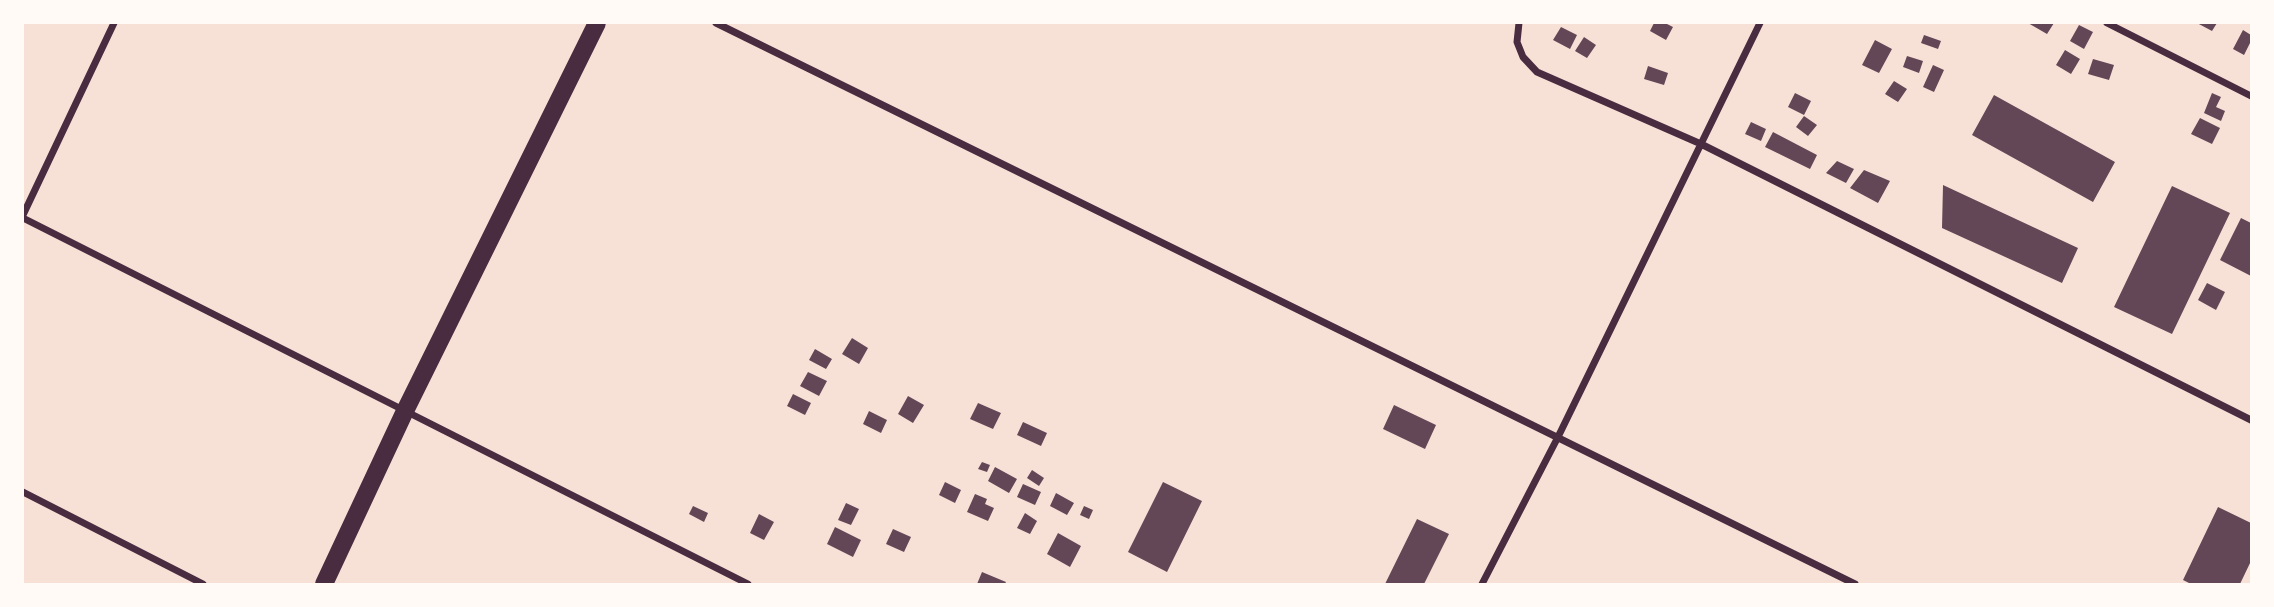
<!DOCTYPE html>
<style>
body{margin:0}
#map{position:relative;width:2274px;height:607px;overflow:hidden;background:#f7e1d7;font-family:"DM Sans",sans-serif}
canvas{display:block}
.frame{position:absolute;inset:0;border:24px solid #fffaf5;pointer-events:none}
</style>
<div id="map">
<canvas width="2274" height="607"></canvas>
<div class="frame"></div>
</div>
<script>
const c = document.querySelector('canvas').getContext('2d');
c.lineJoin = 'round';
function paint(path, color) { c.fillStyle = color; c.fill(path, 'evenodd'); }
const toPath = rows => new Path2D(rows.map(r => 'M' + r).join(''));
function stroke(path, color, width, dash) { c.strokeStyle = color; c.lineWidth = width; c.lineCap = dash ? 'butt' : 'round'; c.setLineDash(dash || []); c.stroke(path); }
paint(toPath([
 [1654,23,1665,23,1673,27,1666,40,1650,31],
 [2028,23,2054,23,2047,34],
 [2197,23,2217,23,2212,31],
 [2079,25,2093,32,2084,49,2070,41],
 [1561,27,1577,35,1570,49,1553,40],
 [2243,30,2251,35,2251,41,2244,55,2233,49],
 [1924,35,1941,41,1938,49,1921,43],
 [1584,37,1596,45,1587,58,1575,51],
 [1875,40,1892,49,1879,73,1862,65],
 [2065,50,2080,59,2071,74,2056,65],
 [1907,56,1923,61,1919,73,1903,67],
 [2093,59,2114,65,2109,80,2088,74],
 [1933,65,1944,70,1934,92,1923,87],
 [1648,66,1668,73,1664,85,1644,79],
 [1894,81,1907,89,1898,102,1885,94],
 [1795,93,1811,101,1804,115,1788,107],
 [2212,93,2221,97,2216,107,2225,111,2221,121,2204,113],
 [1994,95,2115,162,2093,202,1972,135],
 [1804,116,1817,125,1808,136,1796,127],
 [2200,118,2220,128,2212,144,2191,134],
 [1751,122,1766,129,1761,141,1745,134],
 [1773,132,1817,155,1810,169,1765,147],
 [1837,161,1854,169,1846,183,1826,173],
 [1864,170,1890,181,1878,203,1850,188],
 [1943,185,2078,248,2062,283,1942,228],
 [2172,186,2230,213,2172,334,2114,307],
 [2241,218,2251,223,2251,276,2220,260],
 [2207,283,2225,292,2216,310,2198,300],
 [852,338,868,348,859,364,842,354],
 [815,349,832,359,826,369,809,360],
 [808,372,827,381,819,396,800,386],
 [793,394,811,403,805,415,787,406],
 [908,396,924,405,913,423,898,414],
 [978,403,1001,413,993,429,970,419],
 [1394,405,1436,425,1425,449,1383,429],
 [869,411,887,420,881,433,863,424],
 [1023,422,1047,433,1041,446,1017,435],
 [982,462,990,465,987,472,978,469],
 [995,467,1017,479,1009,493,988,481],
 [1032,470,1044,478,1039,486,1027,478],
 [945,482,961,490,955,503,939,495],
 [1163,482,1202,501,1167,572,1128,552],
 [1023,484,1041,492,1035,505,1017,497],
 [1056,493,1074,503,1067,515,1050,506],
 [975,494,987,499,985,504,994,508,988,521,967,512],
 [846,503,859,509,851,525,838,520],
 [693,506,708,513,704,522,689,514],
 [1084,506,1093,510,1089,519,1080,515],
 [2218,507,2251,523,2251,561,2240,584,2191,584,2183,580],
 [1025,513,1037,521,1030,534,1017,528],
 [759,514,774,522,764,540,750,533],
 [1417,519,1449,534,1424,584,1385,584],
 [835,527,861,540,853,557,827,544],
 [893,529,911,537,904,552,886,544],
 [1058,533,1081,546,1070,567,1047,554],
 [982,572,1006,582,1005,584,977,584]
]), '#644757');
stroke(toPath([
 [716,23,1855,584],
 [1519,23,1517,42,1523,57,1537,72,1701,144,2251,420],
 [2107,23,2251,96],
 [23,215,114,23],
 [23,218,748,584],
 [23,492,203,584],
 [1482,584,1558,437,1760,23]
]), '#4a2c40', 7);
stroke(toPath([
 [324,584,405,411,597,23]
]), '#4a2c40', 18);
</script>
